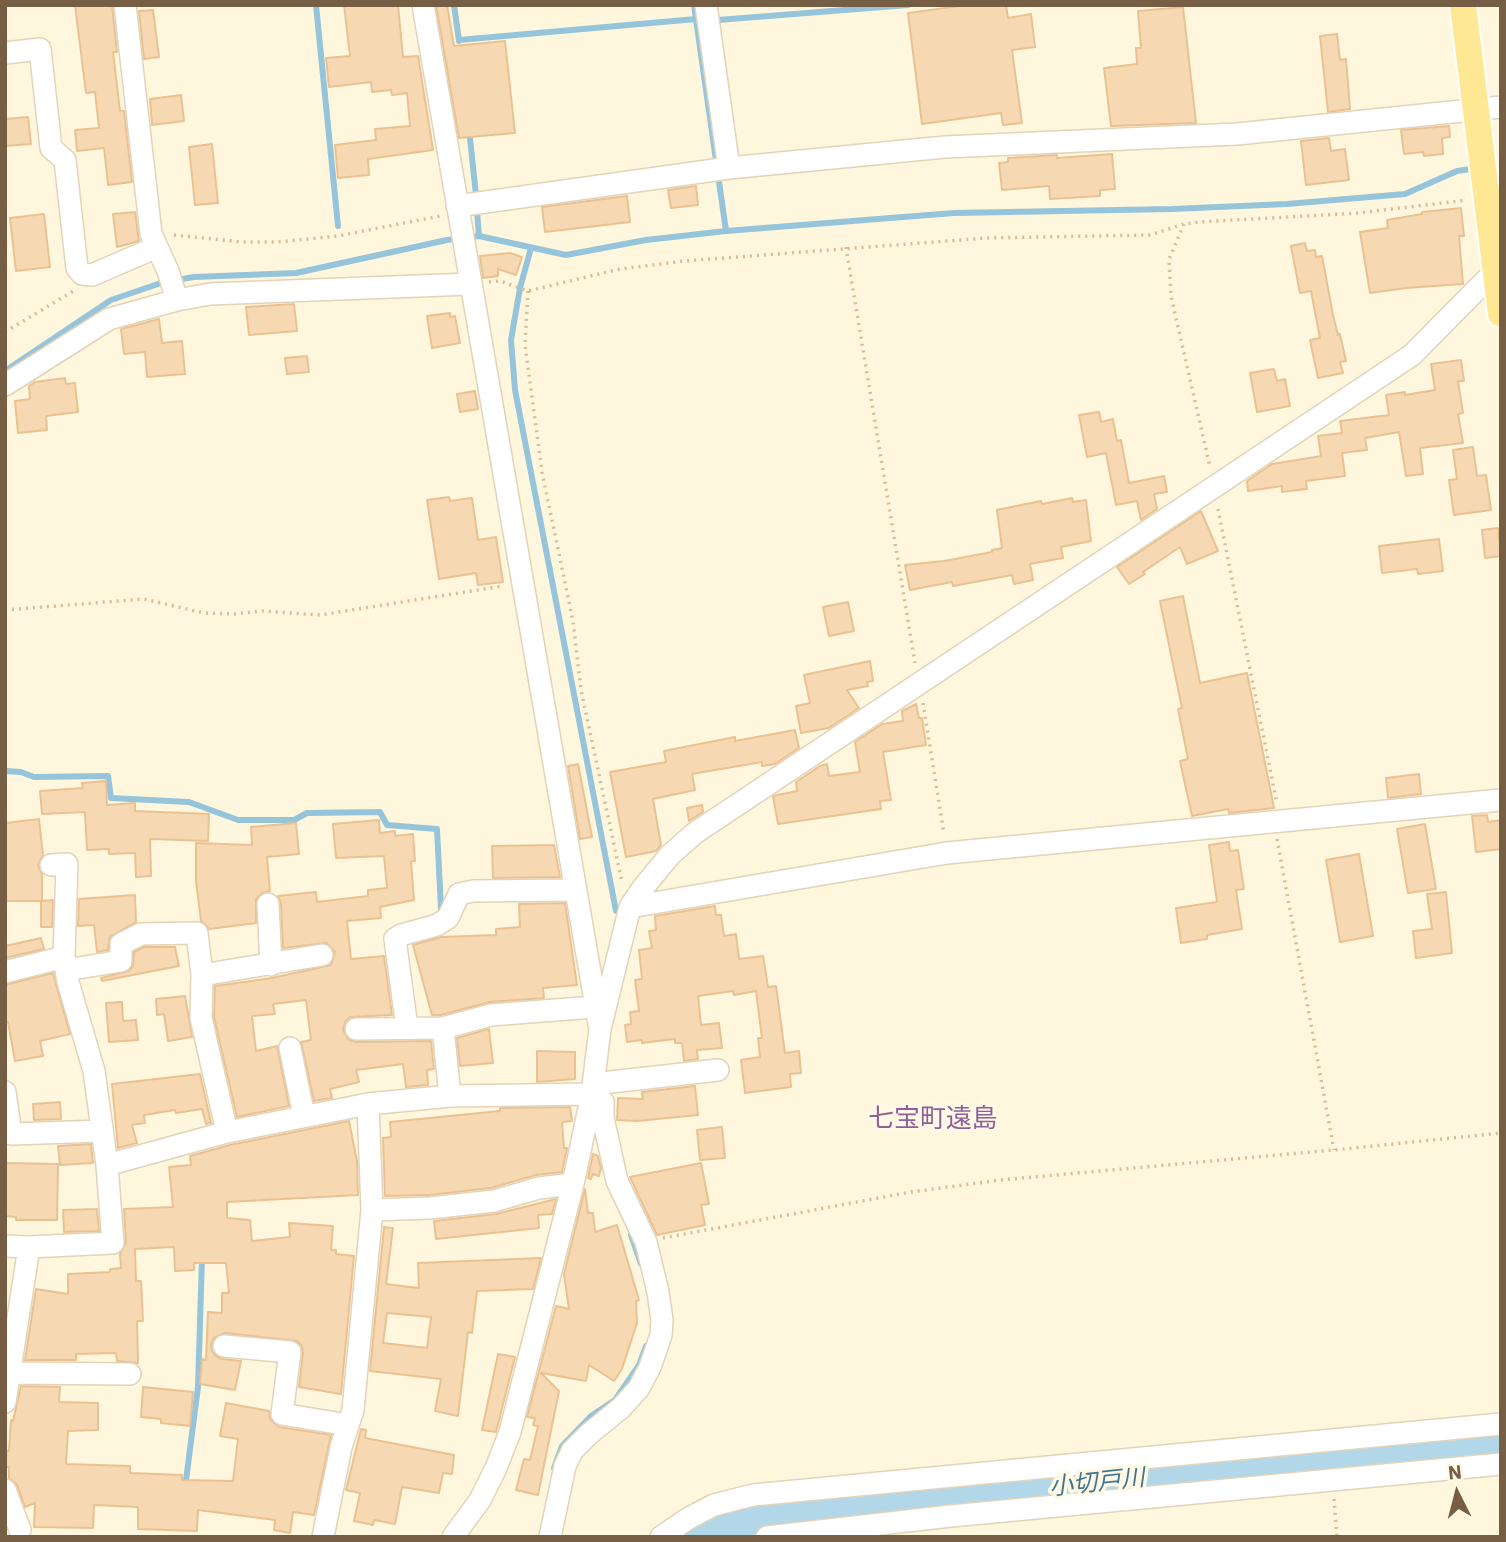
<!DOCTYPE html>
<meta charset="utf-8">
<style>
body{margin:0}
#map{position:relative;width:1506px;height:1542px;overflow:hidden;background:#fef7dd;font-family:"IBM Plex Sans",sans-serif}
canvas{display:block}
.frame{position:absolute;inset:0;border:7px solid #755e44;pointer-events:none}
.north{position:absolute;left:1422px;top:1458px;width:70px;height:70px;-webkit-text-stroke:5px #fff9e5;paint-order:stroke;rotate:354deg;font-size:19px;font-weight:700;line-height:28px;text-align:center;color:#755e44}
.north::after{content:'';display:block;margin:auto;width:24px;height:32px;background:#755e44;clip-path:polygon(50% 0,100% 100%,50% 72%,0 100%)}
</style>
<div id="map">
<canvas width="1506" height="1542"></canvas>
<div class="frame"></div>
<div class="north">N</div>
</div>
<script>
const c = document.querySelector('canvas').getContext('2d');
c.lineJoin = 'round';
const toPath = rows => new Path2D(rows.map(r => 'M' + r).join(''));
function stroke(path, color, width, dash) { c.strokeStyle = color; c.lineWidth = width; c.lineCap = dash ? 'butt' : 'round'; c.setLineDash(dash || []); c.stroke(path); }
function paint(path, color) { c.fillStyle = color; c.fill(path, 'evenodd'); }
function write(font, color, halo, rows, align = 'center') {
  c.font = font + ' "IBM Plex Sans","Noto Sans JP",sans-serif'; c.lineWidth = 7; c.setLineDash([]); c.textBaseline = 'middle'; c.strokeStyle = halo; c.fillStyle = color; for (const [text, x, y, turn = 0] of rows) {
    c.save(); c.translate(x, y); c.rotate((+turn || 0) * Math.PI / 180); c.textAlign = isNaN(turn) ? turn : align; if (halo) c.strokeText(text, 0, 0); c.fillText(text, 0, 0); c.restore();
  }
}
stroke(toPath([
 [316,5,338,226],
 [454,5,459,41],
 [694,5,726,231],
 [718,20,908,5],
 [459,40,696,19],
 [469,129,476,195],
 [477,211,479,236],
 [531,248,520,288,511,340,515,390,616,911],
 [5,371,111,300,164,282,194,277,296,273,447,240,479,236,566,255,646,240,726,231,954,213,1172,209,1287,204,1405,194,1457,171,1478,168],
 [5,771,21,772,34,777,108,776,111,798,189,802,238,820,294,820,307,813,380,812,387,825,437,829,441,909],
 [631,1235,641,1264],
 [554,1468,562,1446,591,1416,615,1400,639,1365,646,1346],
 [185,1488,198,1387,202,1258]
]), '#96c5db', 6);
stroke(toPath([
 [697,1537,725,1524,757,1516,1501,1444]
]), '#b1d7e8', 35);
const building = toPath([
 [75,5,112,5,117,52,113,52,120,111,124,111,132,182,108,185,104,148,77,151,75,130,99,128,95,92,86,93,75,5],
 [344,5,398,5,403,57,418,56,433,150,368,159,369,175,338,178,335,145,376,140,375,129,410,126,407,93,392,95,391,90,372,92,371,82,329,87,326,58,350,56,344,5],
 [436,5,447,5,454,46,505,41,515,133,459,138,436,5],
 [967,5,1006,5,1008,18,1031,14,1035,47,1012,50,1022,123,1003,125,1001,113,922,124,908,13,967,5],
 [1183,7,1196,123,1111,126,1104,68,1137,64,1136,48,1141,48,1138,11,1183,7],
 [153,10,159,57,144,59,139,11,153,10],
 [1337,34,1340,60,1346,59,1350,109,1328,112,1320,36,1337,34],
 [181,95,184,121,152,125,150,99,181,95],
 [28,117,31,144,5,146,5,119,28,117],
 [1449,126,1450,137,1442,138,1443,154,1424,156,1423,152,1404,154,1401,130,1449,126],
 [1329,138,1331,151,1345,149,1349,180,1306,185,1301,141,1329,138],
 [212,144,218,203,195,205,189,147,212,144],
 [1112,154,1115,189,1100,190,1100,196,1050,199,1049,186,1002,190,999,163,1008,162,1008,158,1057,155,1057,158,1112,154],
 [696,186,698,205,671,208,668,190,696,186],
 [627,196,630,222,545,232,542,207,627,196],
 [1461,208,1464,236,1459,236,1463,284,1406,288,1370,293,1360,232,1388,228,1387,220,1422,214,1422,212,1461,208],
 [135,212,139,241,117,247,113,214,135,212],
 [44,214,50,267,16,271,10,218,44,214],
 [1305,243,1307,251,1315,250,1316,257,1322,256,1333,315,1338,335,1340,334,1346,361,1340,362,1343,373,1318,378,1310,340,1320,338,1311,291,1300,293,1291,246,1305,243],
 [510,253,522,257,516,275,498,269,498,276,483,278,480,256,510,253],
 [294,304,297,331,249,335,246,307,294,304],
 [450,313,450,317,455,316,460,343,432,348,427,316,450,313],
 [159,319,162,343,182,341,185,374,147,377,145,352,124,354,121,329,159,319],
 [307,356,309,372,287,374,285,358,307,356],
 [1461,360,1464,381,1458,381,1463,413,1458,414,1463,443,1420,448,1423,474,1406,476,1399,432,1365,438,1367,450,1342,453,1345,476,1306,481,1307,489,1282,492,1282,486,1248,491,1247,481,1272,464,1321,456,1318,436,1342,433,1340,421,1389,415,1386,395,1405,392,1405,395,1435,390,1431,364,1461,360],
 [1274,369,1277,381,1285,379,1290,406,1257,412,1250,373,1274,369],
 [65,378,66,384,75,383,78,412,46,416,47,430,18,433,15,401,30,399,29,386,35,382,65,378],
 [475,391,478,409,460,412,457,394,475,391],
 [1099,412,1101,422,1113,419,1117,441,1121,440,1129,483,1164,476,1167,492,1154,494,1157,509,1141,520,1137,501,1116,505,1106,453,1087,457,1079,415,1099,412],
 [1473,447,1477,476,1486,475,1491,510,1454,515,1449,480,1457,479,1453,450,1473,447],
 [449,497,450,501,472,498,478,540,496,537,503,582,478,585,476,573,439,579,427,500,449,497],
 [1072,498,1073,502,1086,500,1091,541,1061,547,1063,558,1030,564,1033,580,1014,584,1012,575,953,586,952,582,910,590,905,565,944,561,992,552,992,550,1002,548,997,510,1041,501,1042,504,1072,498],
 [1201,511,1218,551,1187,564,1180,547,1143,572,1145,574,1129,584,1117,567,1201,511],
 [1498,528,1501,556,1485,558,1482,530,1498,528],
 [1439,539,1443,571,1418,574,1417,569,1382,573,1379,546,1439,539],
 [1183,596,1200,683,1247,673,1274,808,1229,813,1228,809,1192,816,1180,761,1188,759,1178,709,1182,708,1160,601,1183,596],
 [848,602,854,631,829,636,823,607,848,602],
 [870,661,873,681,867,682,868,686,847,690,859,708,829,728,801,733,796,706,810,703,804,675,870,661],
 [916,704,919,718,922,718,926,745,883,752,891,800,880,801,881,809,778,824,773,796,797,791,796,782,820,766,827,764,829,776,860,772,855,742,882,724,903,721,902,711,916,704],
 [795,730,799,748,775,764,762,766,762,762,692,774,695,790,653,799,661,845,656,851,626,857,610,772,666,762,664,751,735,737,735,741,795,730],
 [578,764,592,837,580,839,568,766,578,764],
 [1419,774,1421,794,1388,798,1386,778,1419,774],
 [106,781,107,805,135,803,135,811,209,814,208,841,150,839,151,876,136,877,135,853,109,854,109,849,87,850,85,812,42,814,40,791,83,788,82,783,106,781],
 [702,805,703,812,689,821,687,808,702,805],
 [1487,815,1488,822,1501,820,1501,849,1476,852,1472,816,1487,815],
 [39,819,43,855,38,865,42,874,42,901,53,900,52,927,41,927,41,901,5,901,5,823,39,819],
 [379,820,380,833,395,831,395,836,413,834,415,861,411,861,414,900,380,907,381,918,347,921,351,959,384,956,392,1015,350,1017,345,1022,343,1030,349,1040,356,1042,431,1041,434,1069,427,1070,428,1085,406,1087,403,1064,356,1070,359,1082,330,1089,332,1098,314,1101,301,1042,311,1040,306,1000,273,1004,275,1014,252,1016,256,1051,277,1046,289,1106,237,1117,214,1017,215,986,272,978,331,965,335,952,326,943,283,948,281,903,278,896,316,892,317,902,368,896,368,890,387,888,384,856,336,858,333,824,379,820],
 [296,823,299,854,267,857,270,891,262,893,256,899,256,923,209,929,201,921,196,881,196,843,252,845,251,827,296,823],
 [1425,824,1436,889,1408,893,1397,829,1425,824],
 [1229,842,1230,851,1238,850,1244,889,1236,890,1242,929,1207,935,1207,939,1181,943,1176,908,1217,902,1209,845,1229,842],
 [554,845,560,877,493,878,492,846,554,845],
 [1359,854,1373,936,1340,942,1326,860,1359,854],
 [1446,892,1452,953,1416,958,1413,931,1432,929,1427,894,1446,892],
 [135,895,136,922,110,937,108,950,97,952,94,925,78,926,79,899,135,895],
 [565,903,577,985,543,988,544,998,490,1002,441,1015,432,1015,413,945,441,937,496,935,496,929,520,927,519,904,565,903],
 [715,906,716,915,721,915,724,936,736,934,739,959,763,956,768,987,776,986,785,1053,799,1051,801,1073,790,1074,791,1087,745,1093,741,1060,760,1057,758,1038,762,1038,756,991,734,995,733,991,698,996,701,1025,719,1023,722,1048,697,1050,698,1059,684,1061,682,1043,675,1043,675,1039,642,1043,642,1040,627,1042,625,1025,631,1024,630,1012,639,1011,635,980,642,979,639,950,652,948,649,931,656,930,655,916,715,906],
 [41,938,44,949,5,958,5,946,41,938],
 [144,947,175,947,179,966,102,981,101,978,129,971,133,966,134,952,144,947],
 [53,973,70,1034,40,1041,43,1056,15,1061,8,1022,5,1022,5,985,53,973],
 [185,996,192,1037,168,1041,164,1014,157,1015,156,999,185,996],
 [122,1002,123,1021,136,1020,138,1040,109,1042,106,1003,122,1002],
 [489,1029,493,1063,460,1066,457,1038,489,1029],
 [537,1051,575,1052,575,1079,537,1082,537,1051],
 [200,1074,211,1123,206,1124,202,1109,176,1113,175,1110,144,1115,145,1123,132,1125,137,1143,118,1148,112,1084,200,1074],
 [695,1086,698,1115,637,1121,617,1120,618,1098,643,1099,642,1092,695,1086],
 [60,1102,61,1119,34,1120,33,1104,60,1102],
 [570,1107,572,1121,562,1122,564,1148,567,1148,562,1172,536,1175,491,1188,429,1195,385,1196,383,1138,391,1137,390,1122,500,1111,500,1108,570,1107],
 [349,1121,357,1161,358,1195,227,1202,227,1218,250,1220,252,1241,290,1237,289,1223,333,1226,331,1250,336,1250,336,1254,354,1256,341,1394,299,1387,303,1353,302,1346,297,1341,225,1333,214,1338,211,1344,212,1351,216,1356,222,1359,241,1361,235,1390,200,1384,202,1359,206,1360,208,1312,222,1313,222,1293,229,1293,226,1263,194,1263,194,1270,175,1271,174,1247,135,1249,136,1281,141,1281,143,1321,137,1321,138,1363,117,1361,116,1353,76,1354,76,1360,25,1360,36,1289,68,1294,68,1274,110,1272,110,1269,121,1268,120,1254,126,1242,124,1209,173,1207,169,1167,191,1165,190,1156,230,1145,349,1121],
 [722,1127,725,1158,700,1160,697,1130,722,1127],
 [91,1144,93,1163,60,1165,58,1146,91,1144],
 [593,1154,598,1156,601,1168,599,1176,593,1174,591,1179,588,1178,593,1154],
 [5,1163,58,1164,57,1220,16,1220,16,1217,5,1216,5,1163],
 [701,1163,709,1204,701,1205,705,1225,657,1235,630,1177,701,1163],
 [585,1189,588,1213,593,1213,595,1232,617,1225,639,1300,636,1301,637,1323,622,1369,614,1381,589,1365,586,1381,541,1373,559,1391,538,1495,516,1490,524,1459,530,1460,538,1426,533,1425,535,1418,527,1417,556,1306,569,1309,564,1274,585,1189],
 [556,1199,552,1214,538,1215,539,1228,436,1239,434,1221,496,1214,556,1199],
 [97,1209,99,1231,64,1232,63,1210,97,1209],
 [384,1227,393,1228,386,1284,419,1288,418,1263,541,1258,533,1289,477,1291,472,1333,468,1332,458,1416,435,1411,441,1379,370,1371,384,1227],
 [387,1313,431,1317,427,1348,383,1343,387,1313],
 [498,1354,515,1357,496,1432,482,1430,498,1354],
 [21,1386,60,1387,59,1402,98,1403,98,1430,68,1431,66,1464,130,1466,130,1473,182,1475,182,1480,233,1481,238,1439,220,1436,226,1403,269,1411,270,1419,279,1427,331,1435,314,1515,293,1512,290,1533,274,1530,275,1520,198,1510,197,1531,138,1529,138,1507,94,1505,93,1528,34,1527,35,1503,25,1507,17,1485,9,1478,9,1467,5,1467,5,1451,9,1451,11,1420,13,1421,21,1386],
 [143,1387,193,1392,190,1426,161,1423,161,1419,141,1417,143,1387],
 [361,1429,366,1430,365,1438,454,1455,452,1474,443,1473,439,1493,402,1487,395,1524,374,1520,373,1525,354,1521,360,1493,346,1490,361,1429]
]);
paint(building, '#f6d8b2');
stroke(building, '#eac292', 2);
const minor = toPath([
 [125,5,151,234,168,271,177,300],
 [423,5,599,1024],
 [706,5,729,168],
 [5,53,40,49,51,148,65,160,77,268,82,274,92,275,157,247],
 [457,206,729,168,945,147,1237,134,1501,107],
 [5,385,109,319,177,300,210,294,470,284],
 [51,865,67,864,64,957],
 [268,904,271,965],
 [630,907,947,853,1501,800],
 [66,970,121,961,121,944,141,934,197,933,202,975,201,1018,227,1132],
 [5,972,64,957,68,982,94,1071,107,1165],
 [202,975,322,955],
 [407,1028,395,939,401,935,437,925,448,918,459,894,473,891,574,890],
 [443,1028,450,1096],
 [356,1029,443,1028,491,1015,594,1007],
 [290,1048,304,1116],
 [593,1084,718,1070],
 [5,1092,11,1134,102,1131],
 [372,1210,430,1208,494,1201,539,1188,573,1184],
 [5,1246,29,1247],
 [224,1346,290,1352,282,1414,348,1425],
 [9,1373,130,1374],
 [5,1402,29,1247,113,1243,107,1165,227,1132,368,1104,450,1096,592,1094,603,1102,603,1118,617,1181,646,1242,658,1292,662,1320,661,1335,650,1367,639,1388,621,1408,589,1434,572,1451,565,1466,550,1537],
 [5,1490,20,1530],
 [323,1537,341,1447,353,1410,372,1210,368,1104],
 [453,1537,480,1500,496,1468,510,1432,573,1184,592,1094,600,1029,630,907,642,889,670,855,695,833,1412,355,1496,270],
 [661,1537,689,1518,714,1505,753,1495,1501,1424],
 [767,1537,951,1516,1501,1464]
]);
const major = toPath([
 [1463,5,1501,314]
]);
stroke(minor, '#e2d3b9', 24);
stroke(major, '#fff', 30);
stroke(toPath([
 [1184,224,1169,259,1171,296,1210,467],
 [174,235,242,242,278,242,338,236,440,216],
 [846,247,915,663],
 [489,282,500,281,528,291,620,269,685,261,987,238,1150,235,1184,224,1199,222,1359,213,1467,200],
 [528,291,525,345,542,472,573,621,581,690,622,882],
 [5,332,75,290],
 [1218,509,1277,804],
 [5,610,144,599,204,613,234,614,262,611,320,615,503,586],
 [923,703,944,834],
 [1277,839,1334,1150],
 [663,1238,911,1192,1000,1180,1334,1150,1501,1133],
 [1334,1499,1337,1537]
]), '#dabc96', 3.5, [2, 5]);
stroke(minor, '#fff', 21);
stroke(major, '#ffe893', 26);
write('italic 24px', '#3f7793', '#fff9e5', [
 ["小切戸川",1097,1483,-6]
]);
write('26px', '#8f5f99', '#fff9e5', [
 ["七宝町遠島",933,1119]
]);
</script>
